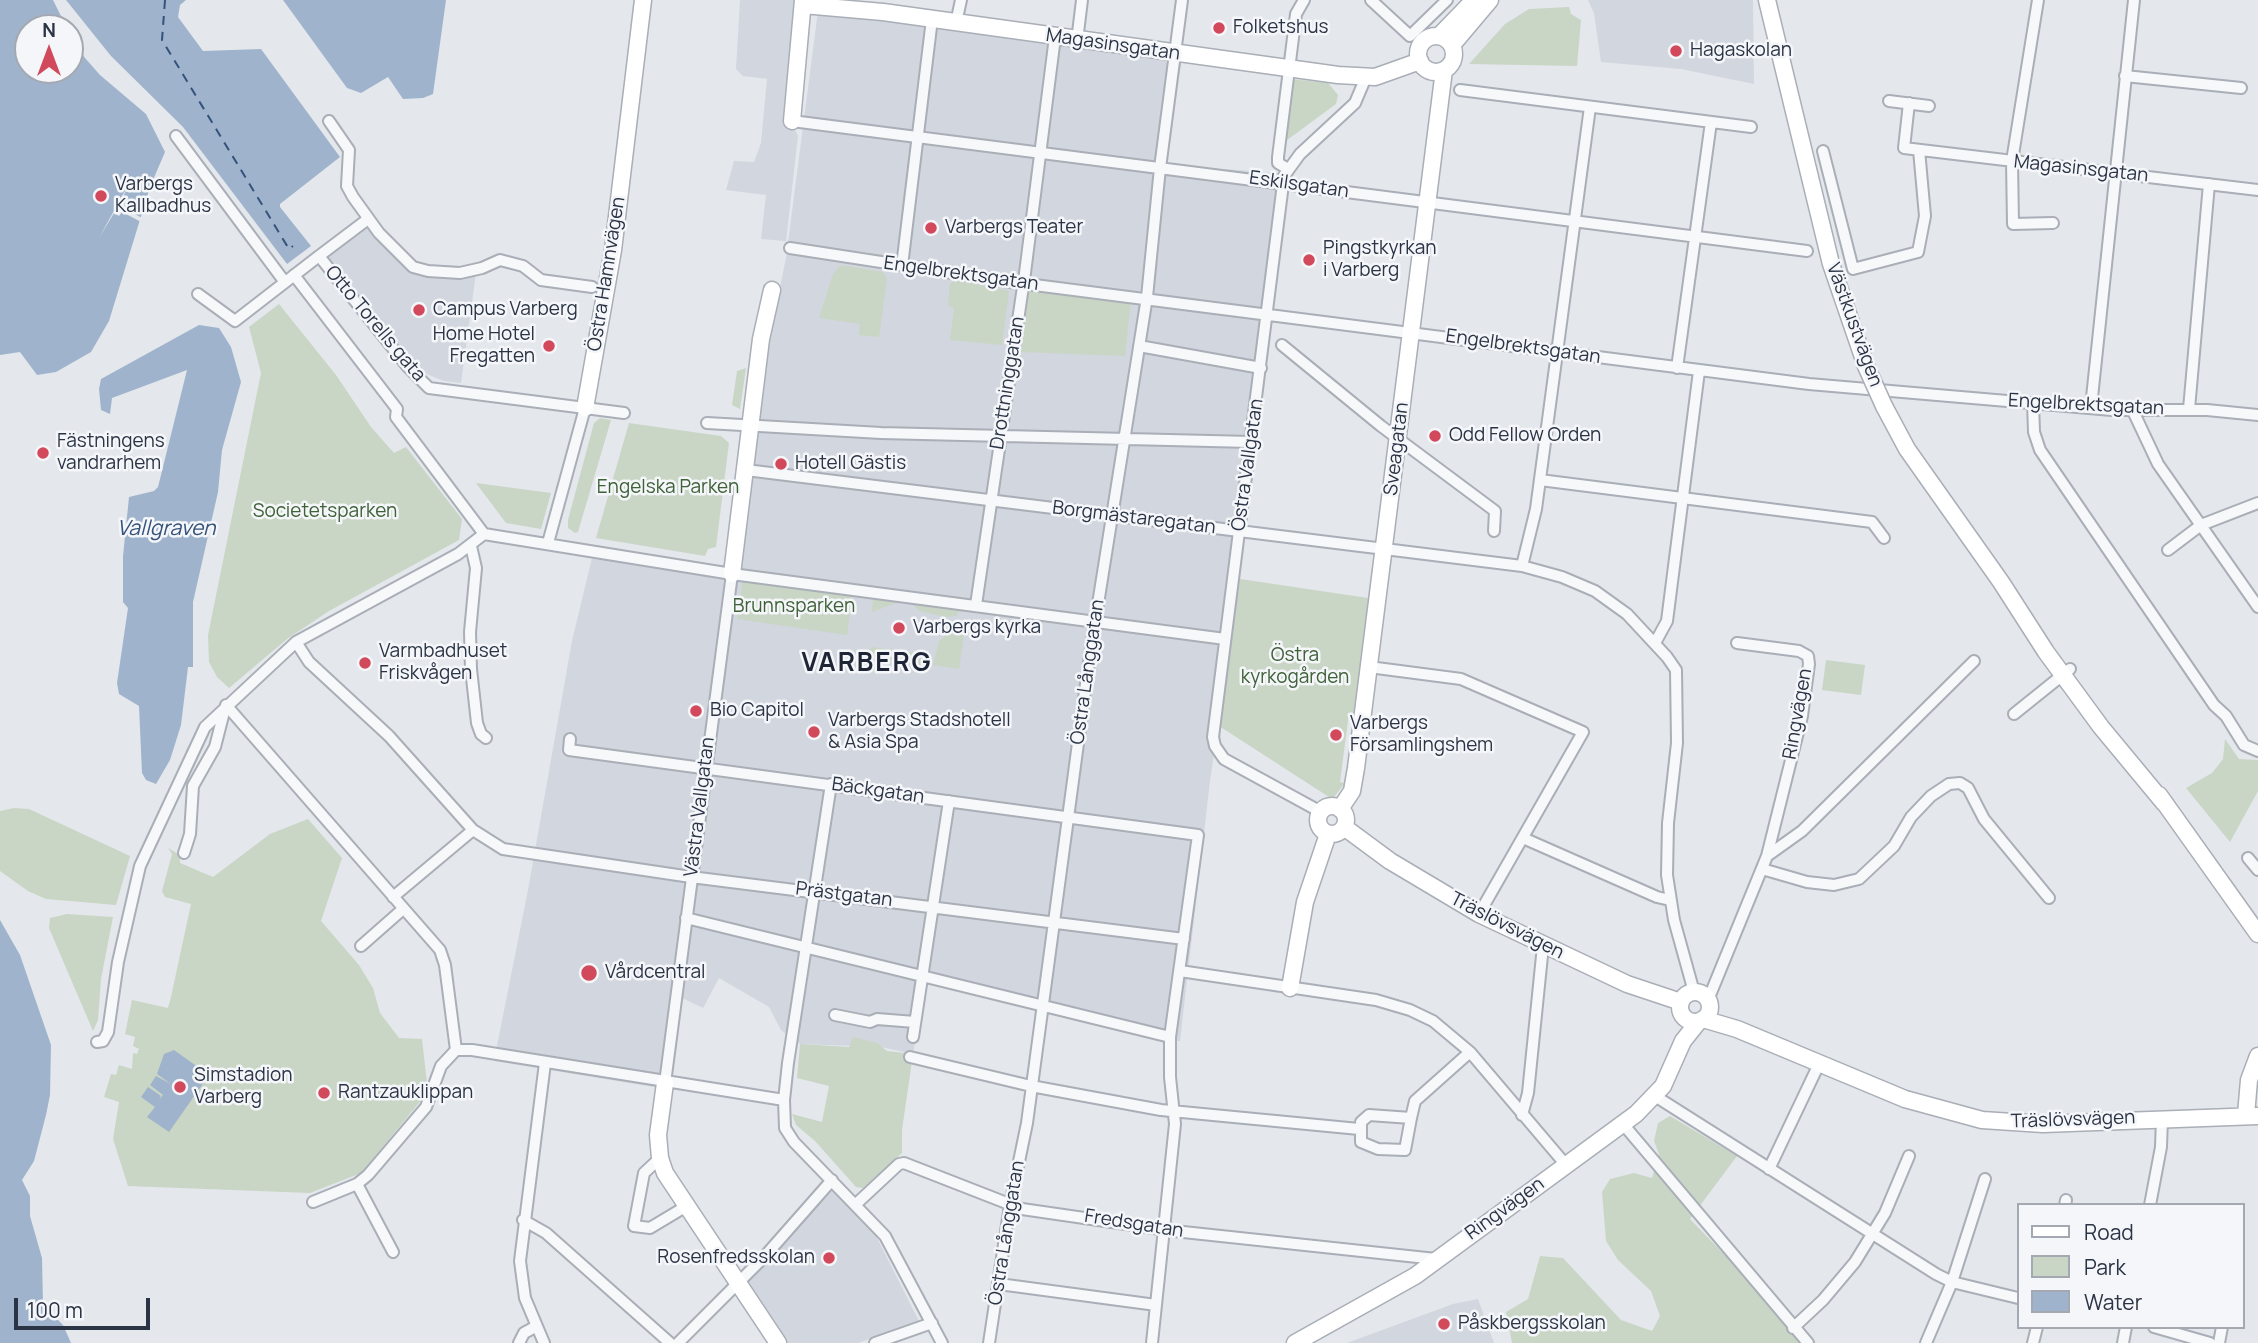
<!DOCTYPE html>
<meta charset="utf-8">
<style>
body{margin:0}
#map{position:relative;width:2258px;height:1343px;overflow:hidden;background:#e4e7ec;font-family:Manrope,sans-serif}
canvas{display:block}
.legend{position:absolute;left:2017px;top:1203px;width:228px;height:126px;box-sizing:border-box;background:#f4f6f9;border:2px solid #a4a8b1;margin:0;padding:9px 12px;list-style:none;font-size:21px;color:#2b3445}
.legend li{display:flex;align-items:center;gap:14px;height:35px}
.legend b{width:35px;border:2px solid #a4a8b1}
.north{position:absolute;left:14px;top:14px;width:70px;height:70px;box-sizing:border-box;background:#f4f6f9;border:2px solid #a4a8b1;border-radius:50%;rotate:0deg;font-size:19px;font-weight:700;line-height:28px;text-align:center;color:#2b3445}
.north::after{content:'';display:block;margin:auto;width:24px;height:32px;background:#d1495b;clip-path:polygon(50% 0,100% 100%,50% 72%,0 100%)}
.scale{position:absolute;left:14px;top:1298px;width:136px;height:32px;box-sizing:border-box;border:4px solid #2b3445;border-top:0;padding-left:9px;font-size:21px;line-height:24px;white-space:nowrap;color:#2b3445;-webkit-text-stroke:5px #f4f6f9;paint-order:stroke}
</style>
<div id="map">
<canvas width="2258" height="1343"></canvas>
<ul class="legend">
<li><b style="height:9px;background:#fff"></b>Road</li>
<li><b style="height:19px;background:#c9d6c5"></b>Park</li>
<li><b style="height:19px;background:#9fb4cc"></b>Water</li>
</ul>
<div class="north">N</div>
<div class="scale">100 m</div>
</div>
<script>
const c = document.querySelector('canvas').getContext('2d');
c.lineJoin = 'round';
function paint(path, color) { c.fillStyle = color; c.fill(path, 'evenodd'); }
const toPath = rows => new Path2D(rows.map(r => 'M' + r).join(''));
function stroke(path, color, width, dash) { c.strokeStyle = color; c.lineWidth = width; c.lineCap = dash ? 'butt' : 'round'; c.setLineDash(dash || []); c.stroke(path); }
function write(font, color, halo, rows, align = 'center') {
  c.font = font + ' Manrope,sans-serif'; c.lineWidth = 5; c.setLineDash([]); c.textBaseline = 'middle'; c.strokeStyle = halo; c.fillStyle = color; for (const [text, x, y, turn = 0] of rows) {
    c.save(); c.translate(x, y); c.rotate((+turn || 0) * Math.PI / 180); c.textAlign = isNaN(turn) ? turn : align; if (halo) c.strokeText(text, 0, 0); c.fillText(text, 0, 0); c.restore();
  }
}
paint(toPath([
 [740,0,800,0,790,118,798,136,786,241,761,239,766,195,726,190,734,161,754,162,761,143,767,79,743,76,736,69],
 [1588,0,1753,0,1754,84,1681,69,1601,62,1594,13],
 [819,3,1183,50,1167,165,1294,174,1288,191,1240,579,1210,781,1180,1041,1154,1039,926,980,913,1054,881,1047,800,1044,781,1030,769,1007,719,978,703,1008,678,996,666,1089,494,1061,528,890,572,641,592,558,721,576,786,258],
 [367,224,410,266,476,273,461,383,444,381,419,371,324,257],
 [832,1191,874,1232,919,1321,858,1343,787,1343,746,1284],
 [1478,1299,1494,1343,1347,1343,1453,1304]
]), '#d2d6de');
paint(toPath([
 [1569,7,1571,14,1581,20,1577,66,1469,64,1505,24,1529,9],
 [1291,79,1328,83,1338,95,1336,104,1283,143],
 [841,265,883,272,887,279,879,337,859,335,860,324,819,318,833,274],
 [955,280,1009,291,1002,345,950,340,954,309,948,305,950,284],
 [1030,287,1131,299,1125,356,1021,352],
 [279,304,336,375,371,427,394,453,406,447,462,519,459,540,329,611,287,639,229,688,217,677,209,662,208,635,261,373,249,327],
 [746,368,740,409,732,405,737,371],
 [600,418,611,420,578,532,575,533,568,528,568,520,594,423],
 [629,423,721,436,729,443,716,547,708,549,705,556,596,538],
 [476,483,551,493,541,529,506,523],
 [743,579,852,595,847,635,737,619],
 [1240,579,1368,598,1357,714,1349,713,1340,782,1345,783,1334,797,1329,797,1219,726],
 [873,599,898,602,872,612],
 [912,604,960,610,956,616,946,617,920,611],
 [966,620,959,669,933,665,939,641],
 [871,647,918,653,924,657,925,666,867,658],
 [1826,660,1865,665,1861,695,1822,690],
 [2225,739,2239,759,2258,760,2258,791,2230,842,2186,788,2212,773,2223,759],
 [14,808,29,809,130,856,116,905,46,899,28,891,0,871,0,811],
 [308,819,342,858,321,921,359,965,373,988,380,1013,399,1038,422,1039,428,1092,361,1173,310,1193,128,1186,113,1139,119,1102,104,1097,111,1074,116,1075,119,1065,132,1069,133,1053,137,1054,139,1049,133,1046,135,1037,125,1034,132,1000,168,1008,171,997,191,904,165,897,162,891,172,854,168,848,180,855,180,863,213,877,270,834],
 [67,914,113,917,101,979,98,1020,93,1031,49,928,50,918],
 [853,1037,877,1043,887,1051,913,1054,902,1130,902,1153,863,1188,856,1187,815,1141,796,1125,792,1114,822,1122,829,1086,797,1078,800,1044,849,1047],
 [1670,1116,1737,1156,1690,1219,1810,1343,1512,1343,1506,1312,1528,1299,1540,1256,1563,1258,1621,1320,1652,1331,1660,1316,1651,1291,1618,1260,1606,1241,1602,1192,1610,1179,1634,1173,1652,1178,1659,1154,1654,1141,1658,1123]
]), '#c9d6c5');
paint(toPath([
 [0,0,53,0,67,28,28,28,28,70,70,70,70,33,85,58,100,75,146,114,165,152,150,187,109,321,91,352,56,372,37,375,20,352,0,355],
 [66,0,186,0,180,5,178,17,203,51,261,49,340,157,280,204,280,207,311,246,287,264,183,127,111,56],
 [283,0,446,0,433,94,423,98,403,99,388,77,361,93,347,88],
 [199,325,219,328,231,347,241,382,222,450,218,492,193,602,193,667,188,667,181,725,170,760,156,784,146,780,142,773,139,706,119,694,117,683,128,608,123,602,123,556,129,497,154,491,158,487,187,370,112,398,110,414,101,410,99,389,101,379],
 [0,920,20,955,51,1045,50,1095,46,1115,34,1161,22,1180,30,1196,30,1216,42,1258,43,1305,63,1325,71,1343,0,1343],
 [174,1050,209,1075,169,1132,147,1117,155,1107,141,1097,148,1087,161,1096,159,1100,163,1095,150,1085,156,1076,171,1084,157,1074,164,1054]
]), '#9fb4cc');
paint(toPath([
 [133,176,121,201,125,204,124,208,144,219,143,223,122,212,119,216,114,213,99,238]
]), '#e4e7ec');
stroke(toPath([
 [165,0,162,40,289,249,293,246]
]), '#34527a', 2, [9, 7]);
const street = toPath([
 [1371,0,1410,36,1447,0],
 [2038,0,2012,161,2013,224,2053,223],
 [956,23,961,0],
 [1077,41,1082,0],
 [2125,76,2241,88],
 [1460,90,1751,127],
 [1889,101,1929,106],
 [1909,103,1904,148,2258,190],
 [329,121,349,150,347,186,353,197,379,233,413,267,428,271,460,273,482,268,500,260,523,266,541,280,592,287],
 [792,121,1807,251],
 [176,136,284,281],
 [1823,151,1853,269,1918,252,1925,216,1919,150],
 [1288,169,1278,163,1278,157,1296,14,1304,0],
 [790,248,1011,282,1809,384,2112,410,2207,410,2258,415],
 [319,256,368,219],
 [902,266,932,19],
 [294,275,397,409,396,417,484,534],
 [198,294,235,321,319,256,407,366,429,388,624,413],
 [1282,345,1381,426,1495,511,1494,531],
 [1139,346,1261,368],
 [1677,368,1711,122],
 [2033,403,2034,432,2040,450,2214,705,2226,716,2244,745,2258,751],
 [2091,407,2134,0],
 [2189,409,2209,184],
 [2133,411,2158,464,2258,607],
 [707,423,881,433,1251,442],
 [746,470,1522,566,1562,577,1595,591,1627,614,1667,657,1676,670,1677,743,1668,823,1667,875,1674,920,1694,992],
 [1540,480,1864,521,1872,522,1884,538],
 [484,534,732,574,1225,639],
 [548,543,585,408],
 [471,546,476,568,470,632,471,669,477,723,481,734,486,738],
 [2168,550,2201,525,2258,503],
 [1522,566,1536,509,1590,107],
 [976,605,1025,273,1055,37],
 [296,642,309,662,389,736,473,830,503,849,691,877,1184,939],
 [1655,643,1667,621,1699,371],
 [1369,667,1461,679,1583,732,1479,914],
 [226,705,440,950,445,965,456,1050],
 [2014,714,2070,669],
 [570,739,569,750,1198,835,1170,1037,1170,1077,1175,1124,1152,1343],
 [831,784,788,1063,784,1100,785,1128,794,1142,885,1236,942,1343],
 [1321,812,1224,759,1215,746,1213,737,1284,176,1300,154,1355,103,1366,77],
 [1523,838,1657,897,1670,900],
 [184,853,190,834,193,786,215,747,225,708],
 [1767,856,1802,831,1974,661],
 [2248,858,2258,870],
 [1762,869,1807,882,1834,885,1859,879,1894,846,1911,817,1931,796,1949,784,1960,783,1968,788,1984,819,2049,898],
 [393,897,473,830],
 [686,918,1170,1037],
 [361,946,403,909],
 [1180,971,1376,1000,1410,1010,1433,1021,1470,1052,1566,1165],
 [1708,1000,1767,856,1802,716,1809,664,1808,656,1799,651,1737,643],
 [835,1015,870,1022,877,1019,915,1022],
 [913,1037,949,801],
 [97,1042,103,1041,108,1032,118,962,140,866,205,727,296,642,458,554,484,534],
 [910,1057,1031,1086,1161,1110,1359,1129],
 [665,1083,732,574],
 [1655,1096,1936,1274,1952,1282,2018,1298],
 [1369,1115,1411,1118,1405,1150,1378,1149,1361,1142,1361,1122,1369,1115],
 [1522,1115,1528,1093,1543,946],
 [1411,1118,1415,1101,1470,1052],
 [1623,1124,1808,1343],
 [660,1158,644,1173,634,1226,650,1228,685,1207],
 [1769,1169,1819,1064],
 [357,1184,393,1252],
 [313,1202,357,1184,368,1175,426,1107,441,1066,456,1050,472,1050,784,1100],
 [855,1205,899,1164,904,1163,1022,1209,1174,1231,1436,1259],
 [2065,1205,2066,1200],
 [2150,1205,2161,1147,2162,1118],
 [523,1220,546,1233,670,1343],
 [999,1284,1156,1305],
 [2154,1327,2210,1343],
 [1793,1328,1823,1300,1855,1262,1885,1213,1909,1156],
 [519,1343,524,1333,535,1327],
 [544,1343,525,1298,520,1261,545,1063],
 [678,1343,765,1256,832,1180],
 [875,1343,932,1323],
 [989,1343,1010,1205,1027,1123,1090,654,1147,297,1160,168,1182,0],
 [1926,1343,1952,1282,1985,1179],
 [2033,1343,2037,1327],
 [2123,1343,2126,1327],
 [2219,1343,2222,1327]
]);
const secondary = toPath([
 [1767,0,1831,264,1866,366],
 [803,5,883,12,1338,75,1375,77,1420,61],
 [1439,36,1474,0],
 '1418 54a18 18 0 1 1 36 0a18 18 0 1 1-36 0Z',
 [1452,45,1490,0],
 [792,121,803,0],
 [1884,406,1907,449,2001,582,2046,652,2101,727,2164,803],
 [585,408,613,250,643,0],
 [732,574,761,339,772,290],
 [2159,795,2258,934],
 '1318 820a14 14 0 1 1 28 0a14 14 0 1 1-28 0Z',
 [1340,809,1352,791,1356,768,1444,70],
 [1344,827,1390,861,1479,914,1627,984,1681,1002],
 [1290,988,1305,902,1328,834],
 '1680 1007a15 15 0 1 1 30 0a15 15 0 1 1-30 0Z',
 [1703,1019,1737,1029,1905,1099,1982,1120,2043,1124,2258,1116],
 [665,1083,658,1135,660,1158,665,1173,778,1343],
 [2246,1115,2249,1080,2258,1056],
 [1295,1343,1415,1276,1636,1114,1663,1086,1683,1041,1699,1021]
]);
stroke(street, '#a9aeb7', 14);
stroke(secondary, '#a9aeb7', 19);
stroke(street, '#f7f8fa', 10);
stroke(secondary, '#fff', 16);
const secondaryBridge = toPath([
 [1866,366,1884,406]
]);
stroke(secondaryBridge, '#a9aeb7', 19, []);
stroke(secondaryBridge, '#fff', 16);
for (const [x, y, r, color] of [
 [1219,28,7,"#d1495b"],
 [1676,51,7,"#d1495b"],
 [101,196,7,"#d1495b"],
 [931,228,7,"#d1495b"],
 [1309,260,7,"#d1495b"],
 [419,310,7,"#d1495b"],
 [549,346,7,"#d1495b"],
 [1435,436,7,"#d1495b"],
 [43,453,7,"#d1495b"],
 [781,464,7,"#d1495b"],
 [899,628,7,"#d1495b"],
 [365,663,7,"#d1495b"],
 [696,711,7,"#d1495b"],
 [814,732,7,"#d1495b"],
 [1336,735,7,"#d1495b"],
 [589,973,9,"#d1495b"],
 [180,1087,7,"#d1495b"],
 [324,1093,7,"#d1495b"],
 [829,1258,7,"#d1495b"],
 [1444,1324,7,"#d1495b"]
]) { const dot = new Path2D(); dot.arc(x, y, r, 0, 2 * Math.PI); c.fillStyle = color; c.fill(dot); stroke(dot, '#f4f6f9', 2.5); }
write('19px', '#2b3445', '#f4f6f9', [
 ["Folketshus",1233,28],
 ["Hagaskolan",1690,51],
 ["Varbergs",115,185],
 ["Kallbadhus",115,207],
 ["Varbergs Teater",945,228],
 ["Pingstkyrkan",1323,249],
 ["i Varberg",1323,271],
 ["Campus Varberg",433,310],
 ["Home Hotel",535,335,"right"],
 ["Fregatten",535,357,"right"],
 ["Odd Fellow Orden",1449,436],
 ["Fästningens",57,442],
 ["vandrarhem",57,464],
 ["Hotell Gästis",795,464],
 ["Varbergs kyrka",913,628],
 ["Varmbadhuset",379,652],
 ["Friskvågen",379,674],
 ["Bio Capitol",710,711],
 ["Varbergs Stadshotell",828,721],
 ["& Asia Spa",828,743],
 ["Varbergs",1350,724],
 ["Församlingshem",1350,746],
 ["Vårdcentral",605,973],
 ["Simstadion",194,1076],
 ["Varberg",194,1098],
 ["Rantzauklippan",338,1093],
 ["Rosenfredsskolan",815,1258,"right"],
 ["Påskbergsskolan",1458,1324]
], 'left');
write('19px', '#2b3445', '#f4f6f9', [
 ["Magasinsgatan",1113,45,8],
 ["Magasinsgatan",2081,169,6],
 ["Eskilsgatan",1299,185,8],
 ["Östra Hamnvägen",607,274,-81],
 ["Engelbrektsgatan",961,274,8],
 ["Otto Torells gata",375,324,50],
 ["Västkustvägen",1854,325,70],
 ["Engelbrektsgatan",1523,347,8],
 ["Drottninggatan",1008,383,-81],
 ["Engelbrektsgatan",2086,405,3],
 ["Sveagatan",1397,449,-83],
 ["Östra Vallgatan",1248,465,-82],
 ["Borgmästaregatan",1134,518,7],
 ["Östra Långgatan",1088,672,-82],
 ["Ringvägen",1798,714,-80],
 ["Bäckgatan",878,791,8],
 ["Västra Vallgatan",700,807,-83],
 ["Prästgatan",844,895,7],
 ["Träslövsvägen",1507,926,27],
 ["Träslövsvägen",2073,1120,-2],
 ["Ringvägen",1505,1209,-36],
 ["Fredsgatan",1134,1224,9],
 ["Östra Långgatan",1007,1233,-81]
]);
write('19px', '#3f6138', '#f4f6f9', [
 ["Engelska Parken",668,488],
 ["Societetsparken",325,512],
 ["Brunnsparken",794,607],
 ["Östra",1295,656],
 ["kyrkogården",1295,678]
]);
write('italic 21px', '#34527a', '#f4f6f9', [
 ["Vallgraven",166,529]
]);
c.letterSpacing = '2px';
write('bold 26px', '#1d2536', '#f4f6f9', [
 ["VARBERG",867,664]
]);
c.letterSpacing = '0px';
</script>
